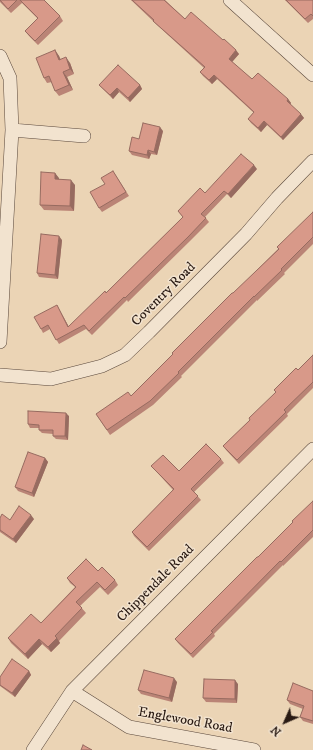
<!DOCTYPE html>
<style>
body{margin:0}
#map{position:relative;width:313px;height:750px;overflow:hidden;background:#ebd4b5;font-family:"IM FELL DW Pica",serif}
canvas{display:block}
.north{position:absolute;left:265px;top:702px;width:40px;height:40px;-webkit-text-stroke:3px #f2e3cf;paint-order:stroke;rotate:225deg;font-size:11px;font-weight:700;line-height:16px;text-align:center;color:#291a13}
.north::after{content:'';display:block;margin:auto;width:14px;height:18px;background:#291a13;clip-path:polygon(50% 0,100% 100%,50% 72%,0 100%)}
</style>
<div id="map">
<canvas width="313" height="750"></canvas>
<div class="north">N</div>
</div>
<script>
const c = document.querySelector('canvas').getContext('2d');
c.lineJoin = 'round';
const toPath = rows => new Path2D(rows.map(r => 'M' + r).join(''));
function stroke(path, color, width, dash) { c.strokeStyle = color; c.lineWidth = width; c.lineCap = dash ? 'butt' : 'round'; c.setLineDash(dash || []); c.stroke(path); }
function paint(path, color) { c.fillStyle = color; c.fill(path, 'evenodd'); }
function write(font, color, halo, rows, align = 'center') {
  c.font = font + ' "IM FELL DW Pica",serif'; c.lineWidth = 3; c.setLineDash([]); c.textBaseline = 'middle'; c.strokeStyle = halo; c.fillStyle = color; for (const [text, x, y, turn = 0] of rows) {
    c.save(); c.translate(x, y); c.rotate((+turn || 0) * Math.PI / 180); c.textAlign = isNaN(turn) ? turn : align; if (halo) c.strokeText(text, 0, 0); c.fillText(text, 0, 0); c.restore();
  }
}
const street = toPath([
 [230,0,313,75],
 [0,56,10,78,12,130,0,342],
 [12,130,84,136],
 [0,375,51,379,102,366,125,355,149,332,246,234,277,198,313,161],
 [72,691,129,727,254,750],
 [33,750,72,691,313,449]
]);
stroke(street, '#5a483c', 14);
stroke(street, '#f2e3cf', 13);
paint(toPath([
 [0,0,44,0,60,16,63,21,38,45,29,36,25,31,38,19,22,3,11,13,0,2],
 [131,0,165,0,185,19,239,54,232,62,252,79,288,99,291,103,290,104,304,118,283,140,267,125,261,132,251,123,248,119,254,113,217,79,212,84,203,76,200,72,204,68,156,24,153,21],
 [285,0,313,0,313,19,308,23],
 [55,50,59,56,61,60,70,63,74,74,67,77,73,90,59,96,55,91,52,82,47,83,44,78],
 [99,85,140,85,142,89,130,102,119,92,113,99],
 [163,131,157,155,151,154,149,159,132,155,129,151,139,139],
 [257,169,231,198,227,194,205,217,209,222,190,241,128,302,127,300,92,335,86,329,59,344,50,329,43,333,41,329,57,305,69,327,106,293,183,217,178,211,205,193],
 [113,171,129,196,102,212,99,208,105,184],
 [55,173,59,179,75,185,74,211,44,210,40,205],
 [313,212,313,244,284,273,285,274,257,301,257,300,181,376,182,377,153,405,110,435,96,414,131,396,278,249],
 [62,240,58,279,39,277,37,273],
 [313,355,313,388,287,414,288,416,239,464,226,450,223,446,250,420,276,392,274,390,298,370],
 [69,416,68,440,56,439,53,436,53,434,42,433,39,430,39,428,30,428,28,424],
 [45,458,48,462,34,497,18,491,15,487],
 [221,459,224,463,194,492,201,500,149,551,134,536,132,532,173,490,154,469,151,466,179,471],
 [313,501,313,537,283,566,283,565,214,634,215,636,193,658,178,643,175,639,293,522],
 [0,518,10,520,34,519,16,543,0,532],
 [98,571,115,580,118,585,108,595,100,587,80,606,86,613,59,641,60,643,51,652,42,644,28,659,11,643,8,638,41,623,75,587,70,583,67,578],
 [29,671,31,675,15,697,0,686,0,677],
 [177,682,172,702,141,694,138,690],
 [238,684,237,703,206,702,203,698],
 [313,691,313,724,303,721,300,717,303,709,290,704,287,700]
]), '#ba8476');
paint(toPath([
 [55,50,59,56,63,66,59,60],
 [236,50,239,54,232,62,229,59],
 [66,57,70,63,74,74,70,69],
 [63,72,67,77,73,90,69,85],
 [214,75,217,79,212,84,209,80],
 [140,85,142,89,130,102,128,98],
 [117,88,119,92,113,99,110,95],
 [288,99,291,103,290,105,287,101],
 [301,114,304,118,283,140,281,137],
 [264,121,267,125,261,132,258,128],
 [160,127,163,131,157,155,154,152],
 [148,150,151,154,149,159,147,155],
 [254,165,257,169,231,198,228,194],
 [55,173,59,178,59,185,55,179],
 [71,180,75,185,74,211,70,206],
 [59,236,62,240,58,279,55,275],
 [57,305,59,309,71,331,68,327],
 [66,413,69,416,68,440,65,436],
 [45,458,48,462,34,497,32,493],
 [31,515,34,519,16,543,13,539],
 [57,638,60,643,51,652,48,647],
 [39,639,42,644,28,659,25,654],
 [29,671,31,675,15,697,12,693],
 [174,678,177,682,172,702,169,698],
 [235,680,238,684,237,703,235,699]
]), '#976b60');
const building = toPath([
 [0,0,17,0,8,9,0,0],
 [20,0,44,0,60,16,35,41,25,31,38,18,20,0],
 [132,0,164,0,185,19,191,12,223,40,224,39,236,50,229,59,252,79,258,73,288,99,287,101,301,114,281,137,264,121,258,128,248,119,254,112,214,75,209,80,200,72,205,67,153,21,154,20,132,0],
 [286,0,313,0,313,16,311,14,305,19,286,0],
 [55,50,59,60,66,57,70,69,63,72,69,85,55,91,49,76,44,78,36,58,55,50],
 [118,65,140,85,128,98,117,88,110,95,99,85,118,65],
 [143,123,160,127,154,152,148,150,147,155,129,151,132,137,139,139,143,123],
 [241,154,254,165,228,194,224,191,201,214,206,218,188,237,125,298,124,297,89,331,84,325,56,340,48,325,41,329,34,317,57,305,68,327,105,291,106,293,183,217,178,211,200,188,205,193,241,154],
 [113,171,126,192,99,208,90,192,105,184,101,178,113,171],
 [41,172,55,173,55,179,71,180,70,206,40,205,41,172],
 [313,212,313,237,281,269,282,270,254,297,254,296,178,372,179,373,150,401,107,430,96,414,128,392,131,396,173,354,172,353,232,293,233,293,279,249,277,247,313,212],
 [41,234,59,236,55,275,37,273,41,234],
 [313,355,313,382,284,410,286,412,237,460,223,446,250,420,249,418,276,392,274,390,296,368,298,370,313,355],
 [28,411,66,413,65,436,53,436,53,430,39,430,39,425,28,424,28,411],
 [206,444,221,459,191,489,198,496,147,547,132,532,174,489,151,466,163,455,179,471,206,444],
 [28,452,45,458,32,493,15,487,28,452],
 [313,501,313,530,281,562,280,561,211,631,213,632,191,654,175,639,257,557,258,557,293,522,292,521,313,501],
 [19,506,31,515,13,539,0,530,0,518,2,514,10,520,19,506],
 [86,559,98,571,102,567,115,580,105,590,97,582,76,602,82,608,55,636,57,638,48,647,39,639,25,654,8,638,31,614,41,623,76,587,67,578,86,559],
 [12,659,29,671,12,693,0,685,0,677,12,659],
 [144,670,174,678,169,698,138,690,144,670],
 [204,679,235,680,235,699,203,698,204,679],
 [293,683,313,691,313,721,300,717,304,706,287,700,293,683],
 [83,745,92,750,81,750,83,745]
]);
paint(building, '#d89989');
stroke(building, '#976b60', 1);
write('14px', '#291a13', '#f2e3cf', [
 ["Coventry Road",164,295,-45],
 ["Chippendale Road",156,584,-45],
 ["Englewood Road",185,721,10]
]);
</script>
